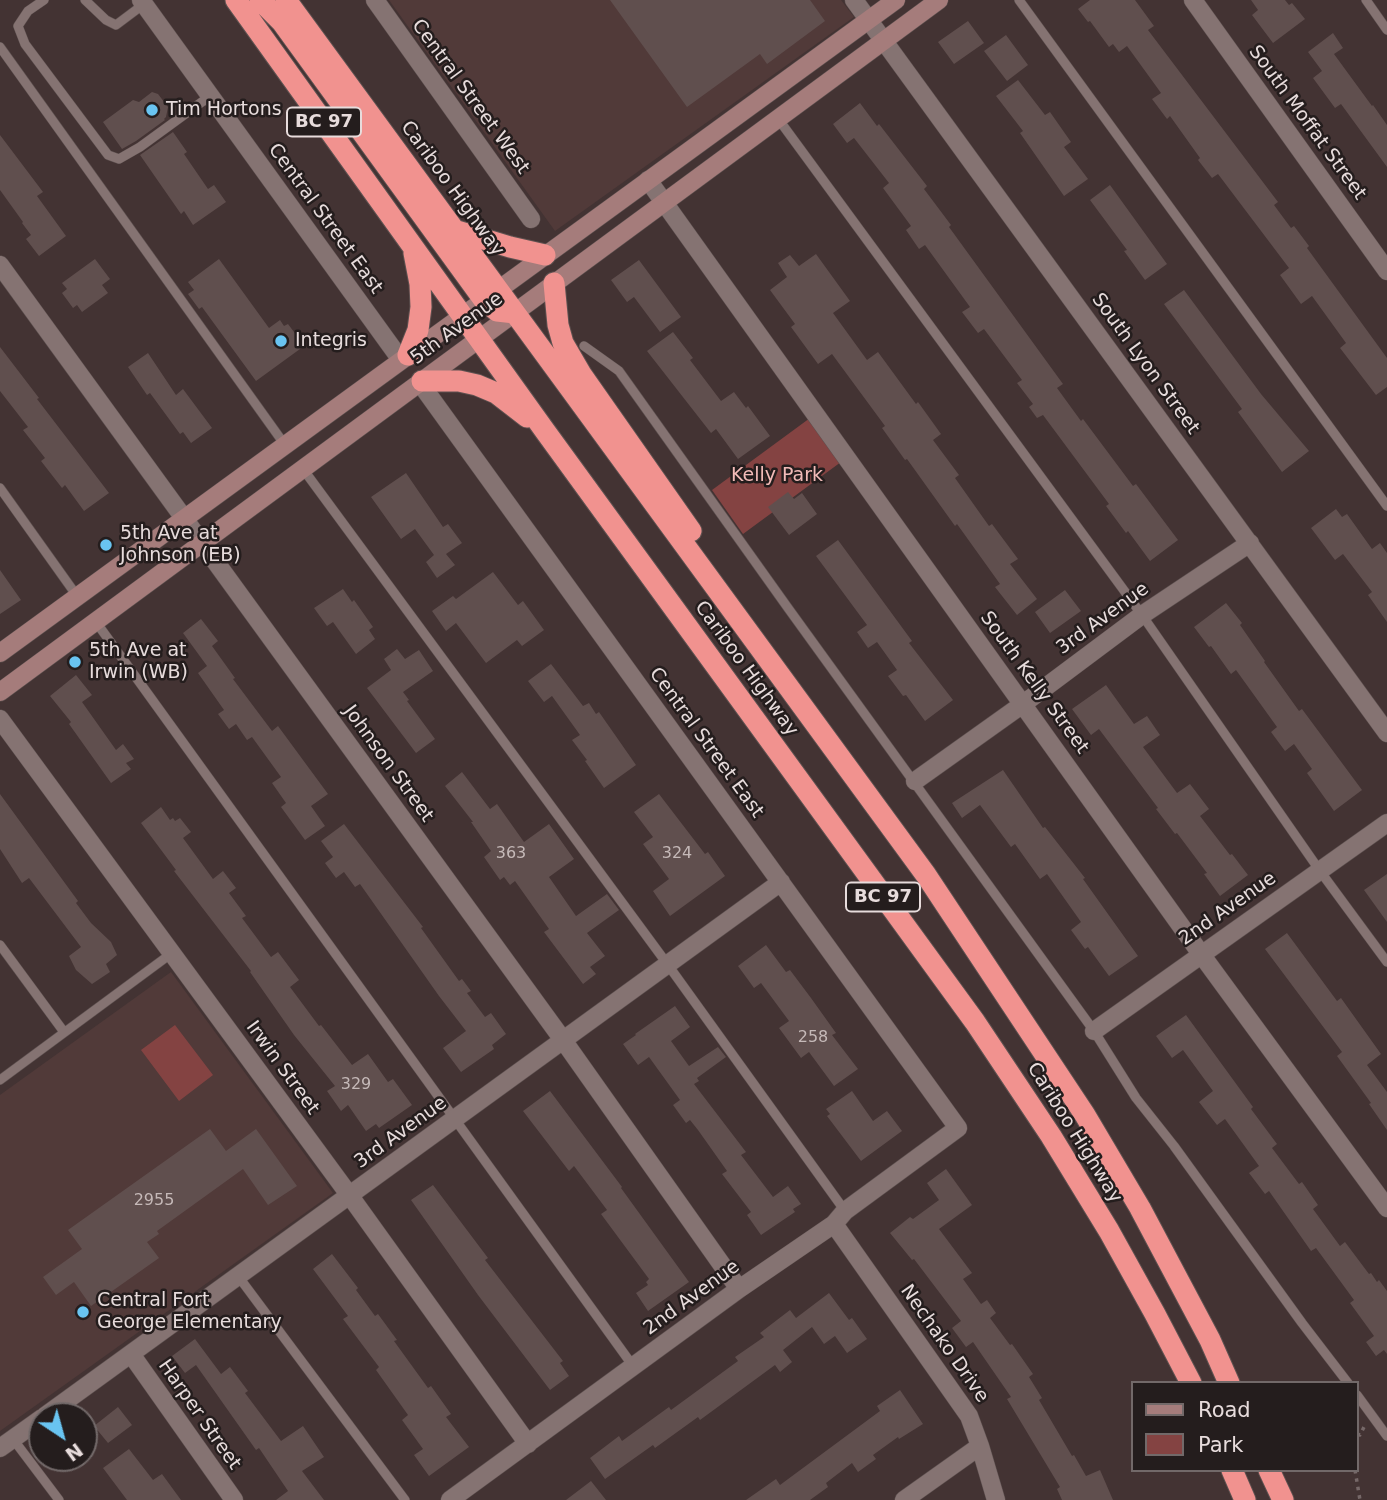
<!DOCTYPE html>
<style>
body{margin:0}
#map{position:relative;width:1387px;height:1500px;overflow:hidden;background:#433333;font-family:"DejaVu Sans",sans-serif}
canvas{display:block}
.legend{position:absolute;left:1131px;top:1381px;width:228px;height:91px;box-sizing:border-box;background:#241d1d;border:2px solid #726969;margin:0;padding:9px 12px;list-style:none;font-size:21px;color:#e7dcdc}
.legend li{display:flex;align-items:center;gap:14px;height:35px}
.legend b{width:35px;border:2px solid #726969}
.north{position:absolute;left:28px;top:1402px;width:70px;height:70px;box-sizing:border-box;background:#241d1d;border:2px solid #726969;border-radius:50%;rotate:144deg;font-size:19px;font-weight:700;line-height:28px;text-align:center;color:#e7dcdc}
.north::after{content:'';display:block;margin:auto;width:24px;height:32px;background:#69c4f1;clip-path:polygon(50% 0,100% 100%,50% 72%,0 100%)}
</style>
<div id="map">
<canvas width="1387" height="1500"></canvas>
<ul class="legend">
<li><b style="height:9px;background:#a57c7b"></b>Road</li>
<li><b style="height:19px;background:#844342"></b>Park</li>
</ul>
<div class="north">N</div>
</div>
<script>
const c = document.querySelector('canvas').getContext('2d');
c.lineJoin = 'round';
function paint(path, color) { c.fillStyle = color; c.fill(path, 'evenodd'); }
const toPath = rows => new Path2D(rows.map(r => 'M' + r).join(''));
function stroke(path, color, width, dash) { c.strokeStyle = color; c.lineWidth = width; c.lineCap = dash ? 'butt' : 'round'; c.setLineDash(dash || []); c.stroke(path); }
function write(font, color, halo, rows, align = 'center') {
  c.font = font + ' "DejaVu Sans",sans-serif'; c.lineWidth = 5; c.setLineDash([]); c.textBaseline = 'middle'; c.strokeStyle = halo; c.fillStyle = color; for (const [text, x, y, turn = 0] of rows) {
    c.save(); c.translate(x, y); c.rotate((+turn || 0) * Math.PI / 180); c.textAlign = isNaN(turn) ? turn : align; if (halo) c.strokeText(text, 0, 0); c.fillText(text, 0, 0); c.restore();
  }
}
paint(toPath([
 [389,0,841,0,854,17,555,231],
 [171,972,333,1193,0,1431,0,1095]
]), '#513a39');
paint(toPath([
 [810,418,841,462,743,534,712,490],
 [175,1025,213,1075,179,1101,141,1050]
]), '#844342');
paint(toPath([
 [610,0,810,0,825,21,767,64,760,54,687,107],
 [1090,0,1135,0,1154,26,1148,30,1278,202,1274,205,1291,228,1294,226,1309,246,1307,248,1387,358,1387,387,1376,395,1340,348,1346,343,1312,296,1301,304,1280,275,1289,268,1218,174,1212,178,1198,160,1200,158,1170,116,1167,119,1152,99,1161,93,1127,46,1119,52,1113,44,1109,47,1090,21,1088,22,1078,9],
 [1251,0,1285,0,1289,5,1292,3,1305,19,1273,43,1252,15,1258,10],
 [968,21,984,43,954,64,938,42],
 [1333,33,1343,48,1334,54,1372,106,1373,105,1387,125,1387,167,1341,104,1335,108,1313,78,1322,71,1308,52],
 [1006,35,1028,65,1007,81,984,51],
 [1018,80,1045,115,1050,112,1071,142,1064,147,1088,179,1064,196,1020,133,1023,131,996,96],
 [152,92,158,94,168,107,166,117,164,119,165,120,136,141,122,149,103,122,133,100,139,102],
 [860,103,877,126,879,124,927,186,924,189,951,225,949,227,1063,384,1057,388,1081,421,1083,419,1133,486,1136,484,1178,540,1150,561,1128,531,1126,533,1106,506,1109,504,1043,415,1037,418,1029,407,1033,404,1017,383,1022,380,984,329,978,333,962,312,970,307,925,245,919,249,906,230,911,226,883,188,889,183,854,138,847,143,833,124],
 [173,132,187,152,184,154,208,189,214,185,226,202,193,225,184,211,181,214,140,155],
 [0,135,43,192,37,196,66,236,39,256,26,239,31,235,22,223,23,222,0,190],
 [1110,185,1167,264,1145,280,1124,251,1127,250,1090,200],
 [816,254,850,301,833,313,867,360,878,352,916,404,918,402,941,434,933,440,959,475,955,478,989,526,992,524,1018,559,1010,564,1037,599,1017,615,995,587,1000,584,957,524,955,526,907,459,905,460,882,428,885,426,832,354,818,364,791,327,795,324,770,290,787,277,778,263,790,255,799,266],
 [95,259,110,279,102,285,108,293,82,312,77,305,73,308,62,293,67,289,62,283],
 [219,259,269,328,280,320,284,326,288,324,300,340,296,343,300,349,256,381,202,307,199,309,188,294,194,290,188,282],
 [639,260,681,317,660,332,634,297,627,302,611,280],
 [1184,290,1261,394,1309,451,1282,472,1238,412,1242,409,1164,304],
 [673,332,693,358,690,360,721,401,734,392,746,408,748,406,770,436,738,459,716,429,711,433,647,351],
 [0,347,39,398,37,399,109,493,84,511,65,485,62,488,41,461,45,458,23,430,28,427,0,391],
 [148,353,176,395,183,389,212,428,191,443,183,432,180,434,150,393,147,395,128,367],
 [406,473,443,527,448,524,462,543,446,554,455,565,437,578,426,562,434,555,415,529,401,539,371,497],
 [788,492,794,499,802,493,817,514,789,535,768,507],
 [1336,509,1342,517,1347,514,1372,549,1380,543,1387,553,1387,622,1368,595,1372,592,1343,554,1335,560,1311,528],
 [838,540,912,641,909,643,953,700,925,721,906,695,903,696,888,676,897,670,877,642,868,648,857,632,867,625,816,556],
 [0,570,21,600,0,614],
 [493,572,518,605,523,601,544,630,522,646,517,640,486,663,456,623,446,631,432,611,453,596,456,599],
 [343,589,352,602,354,600,373,627,369,630,375,639,356,654,333,622,327,626,314,608],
 [1065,590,1081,611,1050,633,1035,612],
 [1226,603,1242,623,1240,625,1265,661,1264,662,1299,711,1302,709,1362,790,1334,811,1307,773,1312,769,1294,744,1285,751,1271,732,1277,727,1236,670,1231,674,1211,646,1209,647,1194,627],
 [201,619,218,641,212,646,235,678,233,679,272,731,278,726,328,794,311,806,325,826,305,840,281,807,286,803,272,783,281,777,252,737,247,740,236,724,229,729,218,714,224,710,198,673,207,666,183,633],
 [397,649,405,659,419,650,433,671,403,692,409,700,407,701,435,739,416,753,367,688,391,670,384,659],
 [551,664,583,706,589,703,596,714,599,712,636,765,604,788,585,761,587,760,572,740,580,735,552,696,544,702,528,681],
 [76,675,92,695,82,702,116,750,123,744,134,759,126,763,131,769,111,783,69,724,71,722,50,696],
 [1106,685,1134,724,1147,716,1160,735,1143,747,1177,793,1190,784,1209,809,1200,816,1230,855,1232,854,1248,875,1220,896,1204,874,1207,873,1177,833,1175,834,1156,809,1158,808,1099,729,1091,735,1072,709],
 [1003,770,1043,828,1045,827,1085,878,1083,879,1138,956,1109,976,1088,947,1085,949,1071,930,1081,922,1047,874,1040,879,1015,844,1011,847,980,805,962,818,952,803],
 [462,772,490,809,497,804,524,842,549,824,574,859,549,877,576,916,607,894,619,910,587,933,605,956,590,967,596,974,583,984,544,932,549,929,515,881,510,885,504,877,500,880,484,857,491,851,471,822,473,822,445,786],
 [0,794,78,901,76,903,91,923,111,942,117,955,106,964,110,972,92,984,76,970,69,956,81,947,29,878,22,883,0,849],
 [659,794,705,854,708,852,725,876,670,916,653,891,669,879,643,844,653,837,634,812],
 [161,807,170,820,173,818,175,821,180,818,191,832,183,838,213,879,223,871,236,888,229,893,246,916,242,918,271,957,278,952,299,980,290,987,319,1026,321,1025,352,1065,368,1054,388,1082,393,1079,412,1105,379,1128,376,1124,366,1131,348,1105,341,1111,327,1091,335,1086,294,1035,250,972,251,971,174,871,176,870,141,823],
 [344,824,423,927,421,928,459,981,462,979,471,991,467,993,485,1017,491,1013,506,1034,492,1045,494,1049,461,1072,443,1048,466,1031,439,996,360,884,355,887,344,872,336,878,325,863,333,857,321,841],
 [1387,874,1387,922,1364,890],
 [1287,933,1337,1001,1341,998,1381,1054,1367,1065,1387,1092,1387,1130,1369,1104,1371,1103,1337,1056,1342,1052,1265,949],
 [766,945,786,972,790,970,811,998,836,1033,832,1035,858,1069,834,1086,809,1052,801,1058,779,1028,789,1021,761,983,754,988,738,966],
 [675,1006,690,1027,671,1041,689,1066,718,1047,726,1057,697,1078,699,1081,694,1084,746,1152,741,1155,773,1197,788,1186,801,1204,793,1209,795,1212,761,1235,747,1215,751,1212,722,1174,727,1171,698,1130,690,1120,686,1123,673,1105,680,1100,649,1057,638,1065,623,1044,636,1035,635,1034],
 [1186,1015,1253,1107,1251,1109,1277,1144,1272,1148,1299,1184,1302,1182,1318,1205,1313,1209,1340,1246,1345,1242,1369,1274,1371,1273,1377,1282,1379,1280,1387,1291,1387,1354,1384,1350,1376,1356,1366,1342,1374,1336,1350,1303,1354,1300,1316,1248,1311,1251,1269,1191,1265,1194,1249,1173,1259,1166,1225,1119,1217,1125,1199,1102,1213,1091,1183,1050,1172,1058,1156,1036],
 [550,1091,622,1187,621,1188,689,1282,648,1311,636,1293,648,1285,646,1282,649,1279,601,1214,607,1210,574,1166,569,1171,523,1111],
 [852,1091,873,1121,887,1111,902,1131,861,1161,827,1116,830,1114,826,1109],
 [210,1129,226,1151,256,1129,297,1186,268,1205,243,1169,157,1231,159,1234,147,1242,159,1258,91,1306,74,1282,56,1295,43,1277,82,1249,68,1230],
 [946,1169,972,1205,939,1229,972,1273,963,1279,981,1304,987,1300,996,1313,990,1318,1010,1345,1012,1344,1033,1374,1029,1377,1042,1398,1039,1400,1072,1456,1074,1455,1086,1476,1100,1470,1113,1500,1062,1500,1057,1489,1060,1487,1007,1399,1011,1397,973,1342,966,1347,952,1328,961,1321,914,1259,912,1260,890,1233,910,1217,913,1219,939,1200,927,1183],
 [433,1185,488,1258,485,1260,563,1361,560,1363,569,1376,550,1390,478,1295,411,1200],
 [332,1254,358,1288,356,1290,375,1316,378,1314,397,1340,394,1341,428,1388,431,1386,451,1414,446,1417,469,1447,429,1476,414,1455,423,1449,402,1420,408,1415,376,1370,379,1367,343,1319,348,1316,313,1269],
 [829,1293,849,1320,852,1318,867,1339,847,1353,835,1336,824,1344,812,1327,783,1350,792,1362,780,1372,775,1365,700,1420,698,1417,655,1448,653,1445,605,1479,590,1458,619,1436,622,1441,669,1407,671,1410,738,1361,735,1357,764,1337,760,1333,790,1310,796,1318],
 [195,1339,221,1374,230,1367,248,1391,245,1393,281,1441,303,1426,324,1457,302,1471,324,1500,276,1500,288,1491,259,1448,256,1450,196,1365,185,1373,172,1356],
 [900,1390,923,1424,899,1439,898,1437,873,1455,876,1459,858,1472,852,1463,826,1483,828,1487,810,1500,746,1500,776,1479,780,1485,880,1411,877,1406],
 [118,1407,132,1425,108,1443,94,1426],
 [129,1449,153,1480,162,1474,181,1500,127,1500,103,1468],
 [591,1481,606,1500,566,1500]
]), '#604f4e');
const lane = toPath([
 [44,0,28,11,18,26,25,44,108,155,119,159,140,147,210,96],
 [85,0,106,20,116,25,144,4],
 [1019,0,1387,506],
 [1366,0,1387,30],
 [0,47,285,445],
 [779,120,1142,615,1320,871,1387,962],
 [584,346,619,371,788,608,1094,1031,1136,1098,1174,1146,1302,1323,1348,1383],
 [303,469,668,965,845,1211],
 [0,488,77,596],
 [96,622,633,1366],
 [0,945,64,1032],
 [0,1080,172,953],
 [238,1276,405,1500],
 [1357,1395,1387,1436],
 [13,1439,59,1500]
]);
const street = toPath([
 [141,0,401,360],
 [375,0,531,219],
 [854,0,1387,733],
 [1193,0,1387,271],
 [648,180,1201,954,1387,1208],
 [0,265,563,1040,739,1289],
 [420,383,958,1128,845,1211,834,1224,739,1289,450,1500],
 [0,719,350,1196,528,1444],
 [915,781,1023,704,1142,615,1250,543],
 [1094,1031,1387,823],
 [834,1224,969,1416,980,1446,996,1500],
 [131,1354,234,1500],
 [45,1416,781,882],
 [0,1448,42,1418],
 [904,1500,980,1446]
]);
const secondary = toPath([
 [0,653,896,0],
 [0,692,939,0]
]);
const highway = toPath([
 [236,0,545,431,975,1022,1051,1136,1109,1231,1155,1314,1191,1383],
 [260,0,282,22,484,300,497,311,515,313],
 [286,0,926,875,1085,1115,1140,1208,1210,1340,1229,1383],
 [454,230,510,247,545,255],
 [554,283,558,325,563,343,581,374,691,531],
 [408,355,418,330,421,307,420,284,414,253],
 [422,381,459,381,477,385,496,393,527,417],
 [1232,1470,1245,1500],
 [1269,1470,1283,1500]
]);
stroke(lane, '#5e5150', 10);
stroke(street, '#5e5150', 19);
stroke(secondary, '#5e5150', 19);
stroke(highway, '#5e5150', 23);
stroke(toPath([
 [1357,1434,1360,1435,1364,1427],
 [1355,1470,1360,1500]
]), '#766868', 3.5, [3.5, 5]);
stroke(lane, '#857372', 9);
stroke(street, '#857372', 18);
stroke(secondary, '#a57c7b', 18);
stroke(highway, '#f1928f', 21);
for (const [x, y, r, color] of [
 [152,110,7,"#69c4f1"],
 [281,341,7,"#69c4f1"],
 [106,545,7,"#69c4f1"],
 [75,662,7,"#69c4f1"],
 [83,1312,7,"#69c4f1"]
]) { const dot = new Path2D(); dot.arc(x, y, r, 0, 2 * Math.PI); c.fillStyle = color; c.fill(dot); stroke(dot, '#241d1d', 2.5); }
write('16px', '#c5b9b8', null, [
 ["363",511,854],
 ["324",677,854],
 ["258",813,1038],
 ["329",356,1085],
 ["2955",154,1201]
]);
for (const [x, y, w] of [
 [324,122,74],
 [883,897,74]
]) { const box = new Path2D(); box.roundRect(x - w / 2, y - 14.5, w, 29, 5); c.fillStyle = '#241d1d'; c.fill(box); stroke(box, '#e7dcdc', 2); }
write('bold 18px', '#e7dcdc', null, [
 ["BC 97",324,122],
 ["BC 97",883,897]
]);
write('19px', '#e7dcdc', '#241d1d', [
 ["Central Street West",470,97,54],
 ["South Moffat Street",1307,123,54],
 ["Cariboo Highway",452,189,54],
 ["Central Street East",325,219,54],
 ["5th Avenue",457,329,-36],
 ["South Lyon Street",1145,364,54],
 ["3rd Avenue",1103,619,-36],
 ["Cariboo Highway",746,669,54],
 ["South Kelly Street",1034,683,54],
 ["Central Street East",706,743,54],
 ["Johnson Street",388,764,54],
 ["2nd Avenue",1228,909,-35],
 ["Irwin Street",282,1068,54],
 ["3rd Avenue",401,1133,-36],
 ["Cariboo Highway",1074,1133,58],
 ["2nd Avenue",692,1298,-36],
 ["Nechako Drive",944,1344,55],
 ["Harper Street",199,1415,55]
]);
write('19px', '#e7dcdc', '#241d1d', [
 ["Tim Hortons",166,110],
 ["Integris",295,341],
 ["5th Ave at",120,534],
 ["Johnson (EB)",120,556],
 ["5th Ave at",89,651],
 ["Irwin (WB)",89,673],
 ["Central Fort",97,1301],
 ["George Elementary",97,1323]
], 'left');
write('19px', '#f2bbb8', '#241d1d', [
 ["Kelly Park",777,476]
]);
</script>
